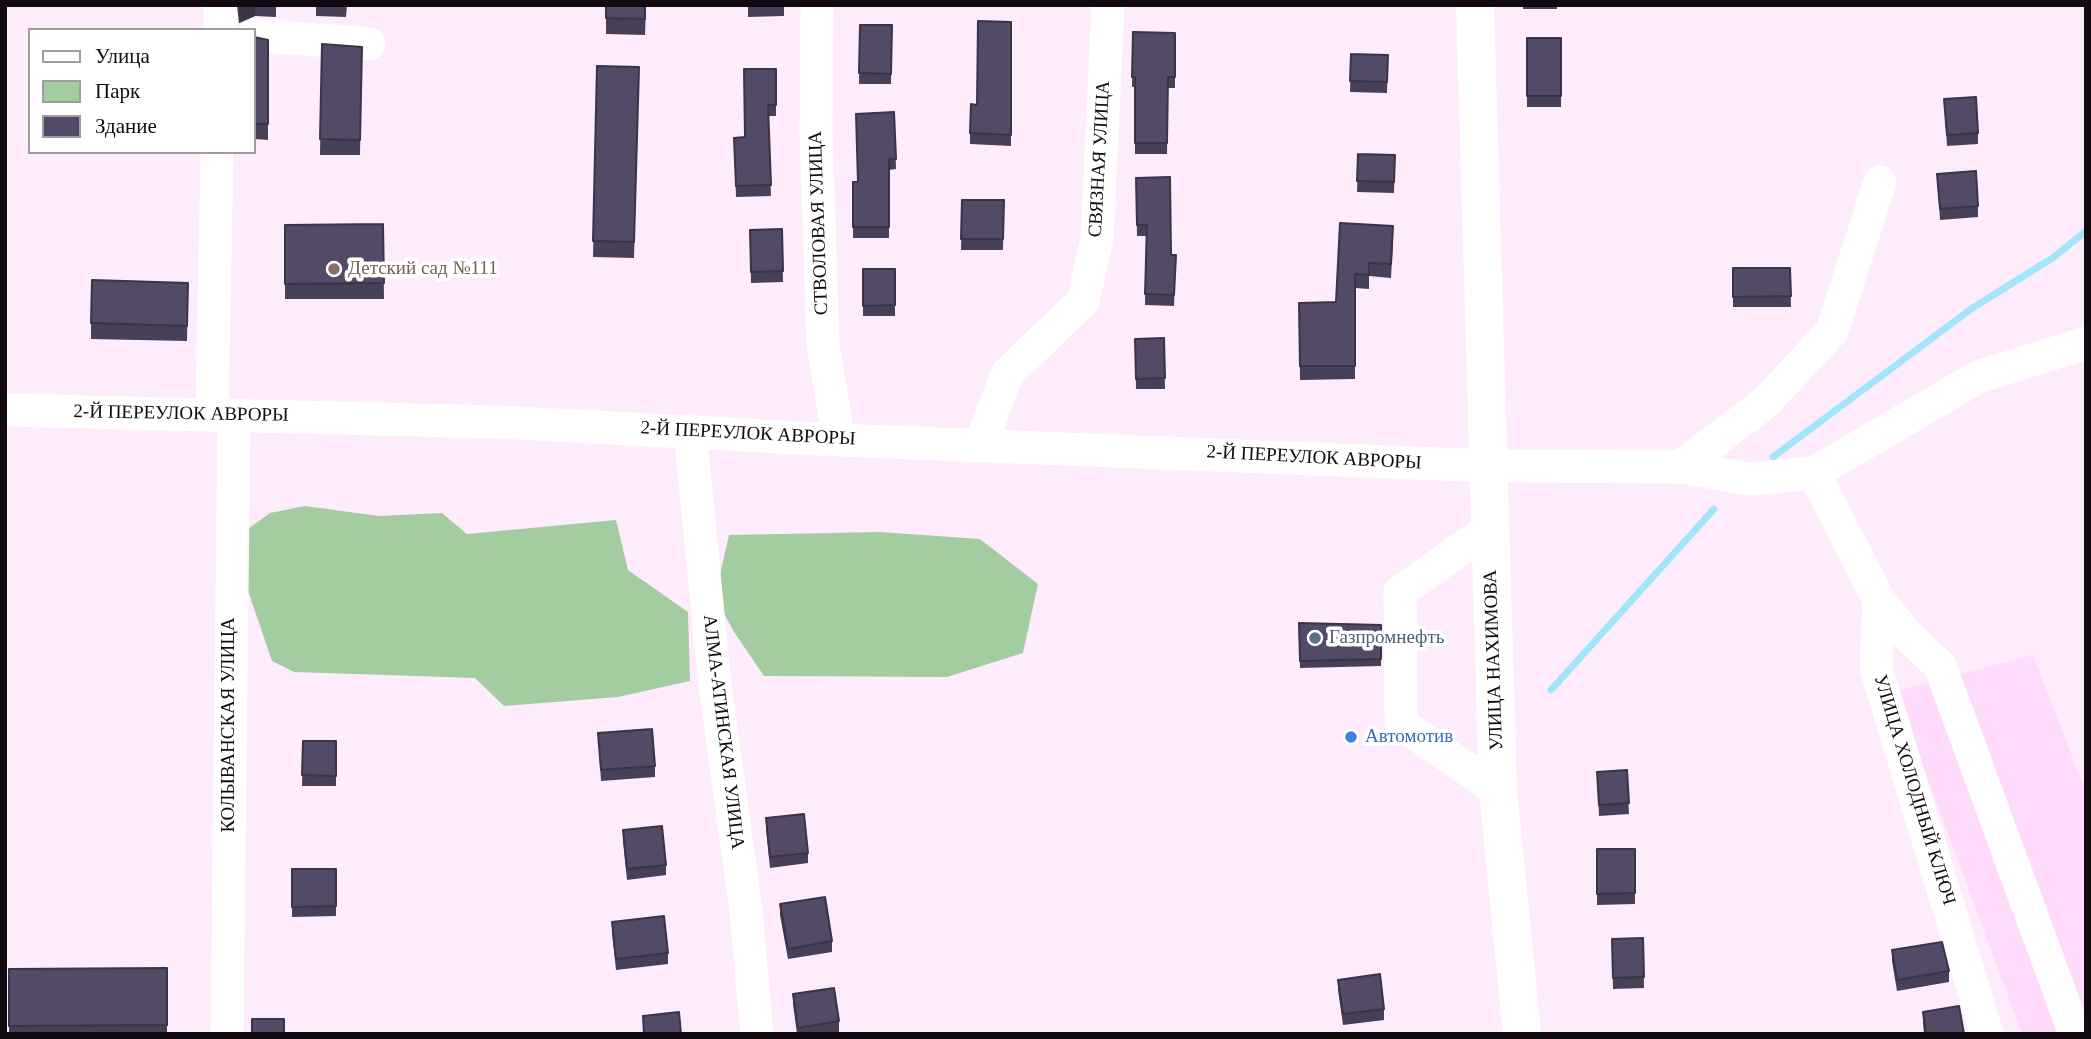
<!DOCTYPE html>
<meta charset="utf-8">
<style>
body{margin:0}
#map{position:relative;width:2091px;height:1039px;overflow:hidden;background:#feecfc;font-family:"Times New Roman",serif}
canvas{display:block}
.frame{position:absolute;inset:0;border:7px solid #120911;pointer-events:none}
.legend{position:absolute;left:28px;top:28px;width:228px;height:126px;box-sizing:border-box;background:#fff;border:2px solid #a09da0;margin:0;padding:9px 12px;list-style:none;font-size:21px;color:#120911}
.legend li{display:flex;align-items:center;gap:14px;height:35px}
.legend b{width:35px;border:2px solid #a09da0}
</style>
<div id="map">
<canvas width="2091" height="1039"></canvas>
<div class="frame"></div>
<ul class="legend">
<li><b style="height:9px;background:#fff"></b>Улица</li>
<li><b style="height:19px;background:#a3cda0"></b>Парк</li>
<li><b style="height:19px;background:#524a66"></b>Здание</li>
</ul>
</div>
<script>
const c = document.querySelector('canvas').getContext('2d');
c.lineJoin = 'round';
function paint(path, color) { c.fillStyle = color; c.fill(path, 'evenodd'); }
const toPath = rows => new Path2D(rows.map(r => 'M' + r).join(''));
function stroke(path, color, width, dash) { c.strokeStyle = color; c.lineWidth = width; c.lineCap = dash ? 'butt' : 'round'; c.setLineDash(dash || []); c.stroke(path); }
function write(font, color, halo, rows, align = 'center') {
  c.font = font + ' "Times New Roman",serif'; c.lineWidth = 7; c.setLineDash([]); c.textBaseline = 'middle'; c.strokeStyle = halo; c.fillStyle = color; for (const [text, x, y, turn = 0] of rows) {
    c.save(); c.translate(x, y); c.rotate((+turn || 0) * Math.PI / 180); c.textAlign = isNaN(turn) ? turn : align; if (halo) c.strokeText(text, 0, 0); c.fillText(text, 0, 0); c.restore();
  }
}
paint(toPath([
 [2033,655,2086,793,2086,1034,2022,1034,1895,691]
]), '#ffdbfb');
paint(toPath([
 [305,506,379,516,442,513,467,534,616,520,628,570,688,612,690,681,618,697,504,706,475,678,294,672,272,661,231,541,270,513],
 [880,532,980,539,1038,584,1023,653,947,677,764,676,734,632,715,597,729,535]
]), '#a3cda0');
stroke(toPath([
 [1773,457,1971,309,2054,257,2086,231],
 [1551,690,1714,509]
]), '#a3e6fa', 7);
stroke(toPath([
 [817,5,816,130,823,345,839,440],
 [220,30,220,5],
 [254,35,369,44],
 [5,410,499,422,839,440,1490,466,1680,467,1749,479,1814,473,1978,377,2086,343],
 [212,415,217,152],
 [690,430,715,685,746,911,757,1034],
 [981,443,1007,374,1083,301,1097,239,1108,5],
 [1680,467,1765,403,1832,331,1880,182],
 [1814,473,1879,600,1876,668,1987,1034],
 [1489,529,1400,592,1401,724,1498,790],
 [1879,600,1907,635,1940,666,2075,1034],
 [227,1034,234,415]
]), '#fff', 33);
stroke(toPath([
 [1475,5,1498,790,1522,1034]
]), '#fff', 38);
paint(toPath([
 [237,5,276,5,276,17,255,16,239,23],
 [316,5,347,5,346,17,316,16],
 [606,5,646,5,645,35,606,34],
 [748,5,784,5,784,16,748,17],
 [1523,5,1557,5,1557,9,1523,9],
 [1011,22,1011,146,970,144,970,133,977,105],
 [860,25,892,25,891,84,859,84],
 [1133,32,1175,33,1175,88,1168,88,1167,154,1135,154,1135,87,1132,87],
 [254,37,268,40,268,140,254,139],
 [1527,38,1561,38,1561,107,1527,107],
 [322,44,362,47,360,155,320,155],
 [1351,54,1388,55,1387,93,1350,92],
 [597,66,639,67,634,258,593,257],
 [776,69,776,116,768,116,771,196,736,197,734,138,745,137],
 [1944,99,1978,133,1978,144,1947,146],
 [894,112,896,169,889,170,889,238,853,238,853,182,858,182],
 [1358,154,1395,155,1394,193,1357,192],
 [1937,174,1978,206,1978,217,1940,220],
 [1136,178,1171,255,1176,255,1174,306,1145,305,1146,236,1137,236],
 [962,200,1004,200,1003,250,961,250],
 [1340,223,1393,240,1391,278,1369,276,1369,289,1355,288,1355,379,1300,380,1299,303,1336,302],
 [383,224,384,299,285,299,285,225],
 [782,229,783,282,751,283,750,230],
 [1733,268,1790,268,1791,307,1733,307],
 [863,269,895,269,895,316,863,316],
 [188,283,187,341,91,339,91,323],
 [1164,338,1165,389,1136,389,1135,339],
 [1299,623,1381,625,1381,666,1300,668],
 [598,733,655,766,655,777,601,781],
 [303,741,336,741,336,786,302,786],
 [1627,770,1629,814,1599,816,1597,772],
 [766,818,808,853,808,863,770,868,766,829],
 [623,830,666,865,666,875,627,880,623,841],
 [1597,849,1635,849,1635,904,1597,905],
 [292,869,336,869,336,916,292,917],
 [780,904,832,941,832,952,788,959,780,915],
 [612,922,668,953,668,964,616,970,612,933],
 [1643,938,1644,988,1613,989,1612,939],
 [1892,950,1949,971,1949,982,1897,991,1892,961],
 [167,968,167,1034,9,1034,9,969],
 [1338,980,1384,1009,1384,1020,1343,1025,1338,990],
 [793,994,839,1021,839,1032,828,1034,797,1034,793,1004],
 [1923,1012,1964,1034,1924,1034,1923,1023]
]), '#474058');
paint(toPath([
 [244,5,255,5,255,16,239,23,239,7]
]), '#393447');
const building = toPath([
 [606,5,645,5,645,19,606,18,606,5],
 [748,5,778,5,748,6,748,5],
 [978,21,1011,22,1011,135,970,133,971,104,977,105,978,21],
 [860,25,892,25,891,74,859,73,860,25],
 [1133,32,1175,33,1175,77,1168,77,1167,143,1135,143,1135,77,1132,77,1133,32],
 [254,37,268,40,268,124,254,124,254,37],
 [1527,38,1561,38,1561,96,1527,96,1527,38],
 [322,44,362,47,360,140,320,139,322,44],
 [1351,54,1388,55,1387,82,1350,81,1351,54],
 [597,66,639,67,634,242,593,241,597,66],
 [744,69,776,69,776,105,768,105,771,185,736,186,734,138,745,137,744,69],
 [1976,97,1978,133,1947,135,1944,99,1976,97],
 [894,112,896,159,889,159,889,227,853,227,853,182,858,182,856,114,894,112],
 [1358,154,1395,155,1394,182,1357,181,1358,154],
 [1976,171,1978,206,1940,209,1937,174,1976,171],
 [1170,177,1171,255,1176,255,1174,295,1145,294,1147,225,1137,225,1136,178,1170,177],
 [962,200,1004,200,1003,239,961,239,962,200],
 [1340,223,1393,226,1391,264,1369,263,1369,275,1355,274,1355,366,1300,366,1299,303,1336,302,1340,223],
 [383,224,384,283,285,284,285,225,383,224],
 [782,229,783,271,751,272,750,230,782,229],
 [1733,268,1790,268,1791,296,1733,297,1733,268],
 [863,269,895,269,895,305,863,306,863,269],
 [92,280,188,283,187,326,91,323,92,280],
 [1164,338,1165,378,1136,379,1135,339,1164,338],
 [1299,623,1381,625,1381,659,1300,661,1299,623],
 [652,729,655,766,601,770,598,733,652,729],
 [303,741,336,741,336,776,302,775,303,741],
 [1627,770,1629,803,1599,805,1597,772,1627,770],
 [804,814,808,853,770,857,766,818,804,814],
 [662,826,666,865,627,869,623,830,662,826],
 [1597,849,1635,849,1635,893,1597,894,1597,849],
 [292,869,336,869,336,906,292,907,292,869],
 [825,897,832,941,788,949,780,904,825,897],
 [664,916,668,953,616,959,612,922,664,916],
 [1643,938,1644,977,1613,978,1612,939,1643,938],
 [1942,942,1949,971,1897,980,1892,950,1942,942],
 [167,968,167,1025,9,1026,9,969,167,968],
 [1380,974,1384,1009,1343,1014,1338,980,1380,974],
 [834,988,839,1021,798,1028,793,994,834,988],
 [1959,1006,1964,1034,1926,1034,1923,1012,1959,1006],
 [679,1012,681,1034,644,1034,643,1016,679,1012],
 [252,1019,284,1019,284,1034,252,1034,252,1019]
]);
paint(building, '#524a66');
stroke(building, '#393447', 2);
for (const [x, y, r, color] of [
 [334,269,7,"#8d6e63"],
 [1315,638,7,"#5c6f8a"],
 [1351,737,7,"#3f7fe0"]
]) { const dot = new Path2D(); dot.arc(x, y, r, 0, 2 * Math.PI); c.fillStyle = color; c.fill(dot); stroke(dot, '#fff', 2.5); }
write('19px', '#120911', '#fff', [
 ["СВЯЗНАЯ УЛИЦА",1100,159,-87],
 ["СТВОЛОВАЯ УЛИЦА",819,223,-92],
 ["2-Й ПЕРЕУЛОК АВРОРЫ",181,414,1],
 ["2-Й ПЕРЕУЛОК АВРОРЫ",748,434,3],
 ["2-Й ПЕРЕУЛОК АВРОРЫ",1314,458,3],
 ["УЛИЦА НАХИМОВА",1494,660,-92],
 ["КОЛЫВАНСКАЯ УЛИЦА",229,725,-90],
 ["АЛМА-АТИНСКАЯ УЛИЦА",723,732,83],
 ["УЛИЦА ХОЛОДНЫЙ КЛЮЧ",1914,790,73]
]);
write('19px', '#785e54', '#fff', [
 ["Детский сад №111",348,269]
], 'left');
write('19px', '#4e5e75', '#fff', [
 ["Газпромнефть",1329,638]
], 'left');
write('19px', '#366cbe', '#fff', [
 ["Автомотив",1365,737]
], 'left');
</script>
